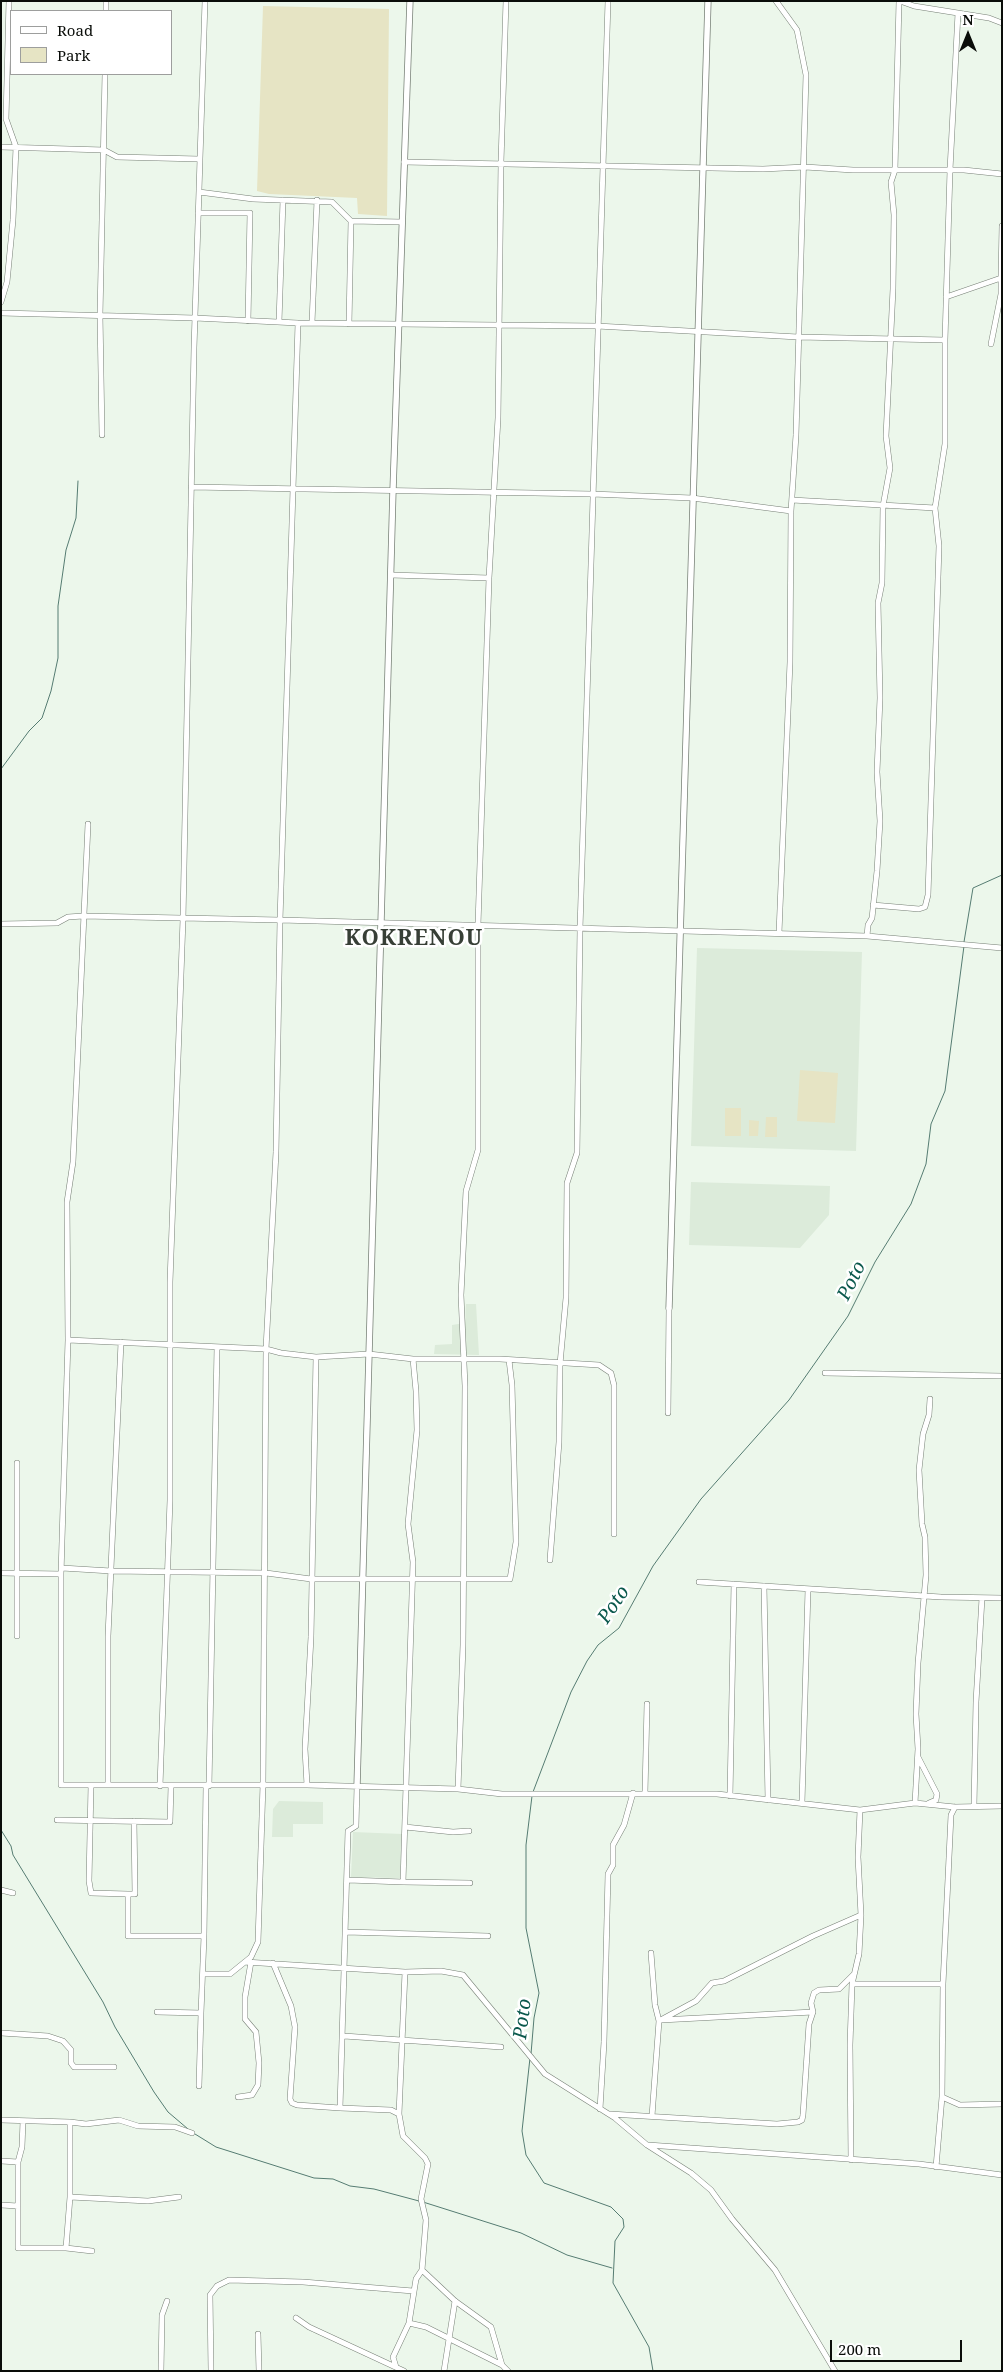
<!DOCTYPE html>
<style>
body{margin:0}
#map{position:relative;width:1003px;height:2372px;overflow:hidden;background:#ecf7eb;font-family:"Noto Serif",serif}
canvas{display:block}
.frame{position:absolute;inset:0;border:2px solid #0a0d09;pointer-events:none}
.legend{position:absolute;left:10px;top:10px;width:162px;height:65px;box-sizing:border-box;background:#fff;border:1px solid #9d9e9d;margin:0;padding:6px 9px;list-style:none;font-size:15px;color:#0a0d09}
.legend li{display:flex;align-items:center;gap:10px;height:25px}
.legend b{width:25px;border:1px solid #9d9e9d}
.north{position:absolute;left:943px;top:10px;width:50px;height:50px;-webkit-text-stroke:4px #fff;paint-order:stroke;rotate:0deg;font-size:14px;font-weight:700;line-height:20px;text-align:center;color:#0a0d09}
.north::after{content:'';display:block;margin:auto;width:18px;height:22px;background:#0a0d09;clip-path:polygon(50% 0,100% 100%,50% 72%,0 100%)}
.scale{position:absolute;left:830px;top:2340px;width:132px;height:22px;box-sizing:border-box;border:2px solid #0a0d09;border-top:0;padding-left:6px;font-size:15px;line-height:18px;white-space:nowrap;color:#0a0d09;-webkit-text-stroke:4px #fff;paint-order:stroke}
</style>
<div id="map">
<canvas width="1003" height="2372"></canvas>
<div class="frame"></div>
<ul class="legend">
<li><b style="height:6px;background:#fff"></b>Road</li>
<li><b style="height:14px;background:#e6e4c4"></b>Park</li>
</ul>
<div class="north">N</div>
<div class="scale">200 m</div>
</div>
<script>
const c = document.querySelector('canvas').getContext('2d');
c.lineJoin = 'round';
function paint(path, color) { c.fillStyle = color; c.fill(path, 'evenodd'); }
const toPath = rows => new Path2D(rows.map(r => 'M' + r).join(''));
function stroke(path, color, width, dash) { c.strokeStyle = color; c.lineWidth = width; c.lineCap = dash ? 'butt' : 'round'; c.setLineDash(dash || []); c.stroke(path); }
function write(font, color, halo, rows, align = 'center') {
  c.font = font + ' "Noto Serif",serif'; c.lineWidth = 5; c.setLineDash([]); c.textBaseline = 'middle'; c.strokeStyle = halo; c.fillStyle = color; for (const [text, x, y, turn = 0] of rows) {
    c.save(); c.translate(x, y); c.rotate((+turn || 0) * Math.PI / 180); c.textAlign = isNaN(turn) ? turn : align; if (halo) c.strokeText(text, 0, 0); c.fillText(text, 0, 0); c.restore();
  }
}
paint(toPath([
 [697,948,862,952,856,1151,691,1146],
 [691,1182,830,1186,829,1215,800,1248,689,1245],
 [466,1304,476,1304,479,1355,434,1354,435,1345,452,1344,452,1325,465,1323],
 [279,1801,323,1802,323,1824,293,1824,293,1837,272,1837,273,1809],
 [353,1832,402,1834,400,1878,351,1877]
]), '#dcebda');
paint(toPath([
 [263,6,389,9,387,216,358,214,357,198,269,194,257,191],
 [800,1070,838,1073,835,1123,797,1121],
 [725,1108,741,1108,741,1136,725,1136],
 [766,1117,777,1117,777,1137,765,1137],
 [749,1120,759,1121,758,1136,749,1136]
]), '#e6e4c4');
stroke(toPath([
 [1,769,29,731,42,718,51,691,58,658,58,606,66,550,76,518,78,481],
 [964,942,973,888,1002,875],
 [533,1792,571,1692,587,1661,598,1645,619,1628,653,1566,701,1499,789,1400,848,1316,875,1262,911,1204,926,1164,931,1124,945,1091,964,946],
 [1,1830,11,1846,13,1855,103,2002,115,2027,154,2092,168,2112,188,2129],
 [531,2054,534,2018,539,1993,526,1928,526,1845,532,1796],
 [530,2058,522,2131,526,2155,544,2183,611,2207,623,2219,624,2227,615,2241,613,2283,649,2347,653,2371],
 [195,2134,216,2147,314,2178,333,2179,350,2186,374,2189,419,2201],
 [423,2202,521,2233,567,2255,612,2268]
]), '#557c72', 1);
const minor = toPath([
 [776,1,797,30,806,75,796,435,791,511,790,662,779,933],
 [900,1,914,6,989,18,1002,23],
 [106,11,106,1],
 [1,147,104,150,117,157,199,159],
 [404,162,763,169,805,167,853,170,964,170,1002,174],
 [199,192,253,199,332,202,351,221,402,222],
 [198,213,250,213,248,321],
 [946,297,1001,278,1002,226],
 [1,302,7,282,13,220,16,147,6,119,9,1],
 [1,313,195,318,298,323,597,326,798,337,945,340],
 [279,322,283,200],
 [312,323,317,200],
 [349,324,351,221],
 [991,344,1001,294,1001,278],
 [102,435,100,315,105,74],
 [191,487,592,494,692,498,791,511],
 [792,500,935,508],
 [391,575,489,578],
 [88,824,73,1162,67,1202,68,1340,61,1574,61,1785,307,1785,458,1789,502,1794,717,1794,860,1810,915,1803,955,1807,1002,1806],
 [873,905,919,909,925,907,928,895,939,546,935,508,945,444,945,340,950,170,958,13],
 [1,924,57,923,68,917,83,916,280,920,867,936,1002,948],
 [867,936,868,925,872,918,877,871,880,821,877,772,880,698,878,603,882,583,883,506,890,468,886,436,893,289,894,215,891,182,895,170,899,1],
 [68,1340,266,1349,281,1353,316,1357,369,1354,413,1359,500,1359,599,1365,611,1373,614,1385,614,1534],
 [825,1373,1002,1376],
 [668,1413,669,1308],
 [550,1560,559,1442,560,1364,566,1298,567,1183,577,1153,580,929,608,1],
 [62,1568,111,1571,266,1573,311,1579,510,1579,516,1542,512,1385,509,1360],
 [1,1573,61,1574],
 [699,1582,941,1597,1002,1598],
 [764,1586,768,1800],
 [17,1636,17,1463],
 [918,1757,937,1794,936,1800,929,1803],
 [91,1785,89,1881,91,1893,128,1894],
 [108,1785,108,1636,121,1342],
 [307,1785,305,1749,311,1637,316,1357],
 [160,1786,170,1500,170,1282,183,919,194,348,205,1],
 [209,1786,217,1347],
 [357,1786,356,1826,348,1831,340,2108,391,2110,399,2114],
 [458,1789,463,1645,465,1386,461,1295,466,1191,478,1150,478,925,489,578,498,418,501,162,506,1],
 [645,1793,647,1704],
 [730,1796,734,1584],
 [802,1803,808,1589],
 [915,1803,918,1749,916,1714,918,1663,926,1575,925,1537,922,1524,919,1470,923,1434,929,1415,930,1399],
 [974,1806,976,1702,982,1598],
 [57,1820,170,1822,171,1786],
 [134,1821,135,1894,128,1894,128,1936,204,1936,201,2013,157,2012],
 [405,1827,453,1832,469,1831],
 [348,1880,403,1882,413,1562,408,1524,417,1430,416,1391,413,1359],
 [403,1882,470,1883],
 [1,1890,13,1893],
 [346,1932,488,1936],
 [204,1936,206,1786],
 [651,1953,655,2005,659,2021,652,2116],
 [245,1962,405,1972,441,1971,463,1975,545,2074,615,2118,647,2145,691,2173,711,2190,732,2219,775,2270,835,2371],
 [273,1963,291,2006,295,2027,290,2099,292,2103,297,2105,340,2108],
 [203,1974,230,1974,251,1957,258,1942,263,1784,266,1349,276,1152,280,920,298,323],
 [852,1984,943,1984,942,2097,936,2167],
 [943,1984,951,1815,955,1807],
 [661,2020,813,2012],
 [659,2021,696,2001,712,1983,724,1981,813,1936,861,1915],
 [1,2033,48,2036,63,2041,71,2050,71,2063,74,2067,114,2067],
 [344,2036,501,2047],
 [199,2086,201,2013],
 [238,2097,252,2095,258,2085,259,2063,256,2032,245,2019,245,1997,251,1962],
 [942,2097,960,2105,1002,2104],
 [600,2109,604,2042,608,1874,613,1865,613,1845,624,1825,633,1793],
 [610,2114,777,2124,798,2122,802,2120,803,2115,809,2024,813,2012,811,2003,814,1993,819,1990,839,1989,854,1974],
 [1,2120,70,2122,86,2124,119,2120,138,2126,175,2127,192,2133],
 [648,2145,919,2164,1002,2175],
 [851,2160,850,2045,852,1984,859,1954,861,1915,858,1857,860,1810],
 [1,2161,18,2162,18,2248,66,2248,92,2251],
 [18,2162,22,2147,23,2121],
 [70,2197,148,2201,179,2197],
 [1,2205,18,2206],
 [66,2248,70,2197,70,2122],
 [422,2270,455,2301,491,2327,502,2365],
 [296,2318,309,2327,404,2371],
 [409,2323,426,2327,502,2365,508,2371],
 [258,2334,259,2371],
 [396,2367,393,2357,409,2323,416,2279,422,2270,426,2220,421,2199,428,2164,425,2158,403,2136,399,2114,405,1972],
 [161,2371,162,2315,167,2301],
 [211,2371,210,2295,217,2286,229,2280,303,2282,413,2291],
 [444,2371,455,2301]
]);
const tertiary = toPath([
 [669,1308,708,1],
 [357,1786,393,490,410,1]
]);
stroke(minor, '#767f75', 6);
stroke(tertiary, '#767f75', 7);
stroke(minor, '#fff', 5);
stroke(tertiary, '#fff', 5.5);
write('italic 19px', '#0b594d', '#fff', [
 ["Poto",852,1281,-64],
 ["Poto",614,1605,-56],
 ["Poto",523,2019,-83]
]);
c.letterSpacing = '1px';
write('bold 22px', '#373f36', '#fff', [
 ["KOKRENOU",414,939]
]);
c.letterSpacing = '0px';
</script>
